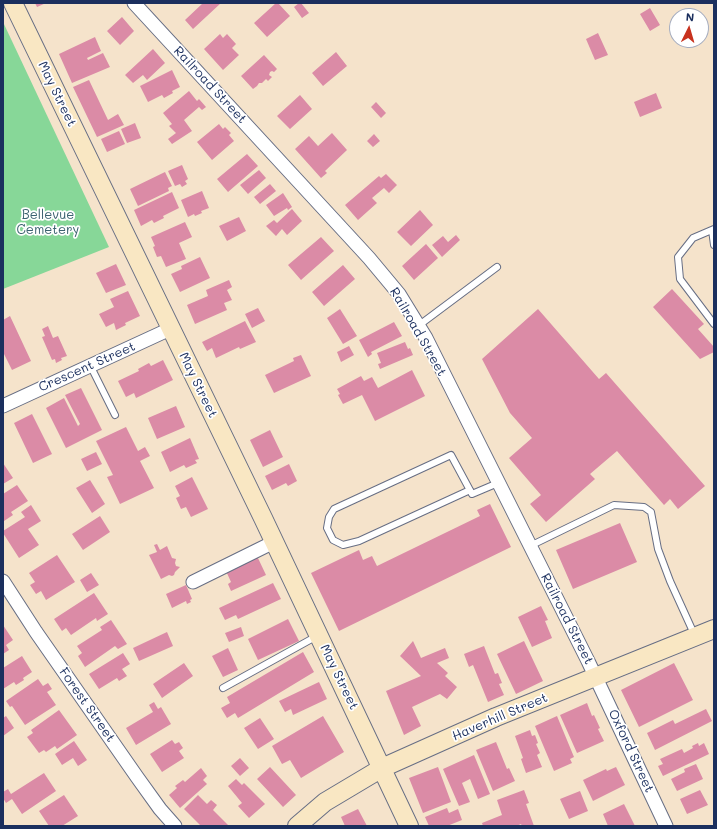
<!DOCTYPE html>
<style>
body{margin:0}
#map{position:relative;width:717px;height:829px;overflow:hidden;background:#f5e3cb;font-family:Mali,sans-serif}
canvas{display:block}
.frame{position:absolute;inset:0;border:4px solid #1b2f5e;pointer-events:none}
.north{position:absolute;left:669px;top:8px;width:40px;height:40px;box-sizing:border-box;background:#fff;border:1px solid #a4acbf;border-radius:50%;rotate:5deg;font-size:11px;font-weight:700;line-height:16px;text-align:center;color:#1b2f5e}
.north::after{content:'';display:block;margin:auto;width:14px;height:18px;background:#c8321e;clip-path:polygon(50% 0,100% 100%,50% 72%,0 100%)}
</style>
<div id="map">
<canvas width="717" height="829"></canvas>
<div class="frame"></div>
<div class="north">N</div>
</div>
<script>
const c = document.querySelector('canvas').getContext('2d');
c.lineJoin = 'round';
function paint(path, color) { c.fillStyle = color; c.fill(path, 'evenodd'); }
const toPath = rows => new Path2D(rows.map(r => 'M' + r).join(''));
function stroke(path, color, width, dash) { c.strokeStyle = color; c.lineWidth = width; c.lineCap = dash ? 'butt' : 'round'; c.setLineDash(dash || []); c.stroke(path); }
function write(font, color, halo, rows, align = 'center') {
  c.font = font + ' Mali,sans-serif'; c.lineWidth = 3.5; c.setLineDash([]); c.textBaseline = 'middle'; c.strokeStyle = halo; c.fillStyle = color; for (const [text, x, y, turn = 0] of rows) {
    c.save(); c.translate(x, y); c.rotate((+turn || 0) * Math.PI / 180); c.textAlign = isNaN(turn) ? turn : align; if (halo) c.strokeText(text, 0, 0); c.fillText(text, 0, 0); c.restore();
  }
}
paint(toPath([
 [3,22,109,247,3,289]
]), '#87d798');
paint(toPath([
 [35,3,46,3,37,7],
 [203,3,221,3,193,29,185,20],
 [276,3,278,3,290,16,267,37,254,23],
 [299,3,301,3,309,13,302,18,294,7],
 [650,8,660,25,650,31,640,14],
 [122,17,134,31,120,45,107,31],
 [598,33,608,55,595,60,586,39],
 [220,34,223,38,227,34,236,44,232,48,239,55,223,70,204,49],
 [95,37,101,51,87,58,88,60,103,53,110,67,72,83,59,54],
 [153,49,165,63,147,80,143,75,133,83,125,75],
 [336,52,347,66,323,86,312,73],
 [264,55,277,69,274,72,272,71,270,72,269,75,272,77,268,81,266,79,262,83,259,83,257,86,253,89,241,76],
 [172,70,180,87,172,91,173,93,164,98,162,95,148,102,140,86],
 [89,80,108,120,118,114,124,125,97,137,73,87],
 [189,91,197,101,199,99,206,107,202,110,199,107,184,120,192,131,172,144,168,139,176,133,169,126,172,124,163,113],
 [656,93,662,108,640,117,634,102],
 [300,95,312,109,290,129,277,116],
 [376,102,386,113,381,118,371,107],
 [135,123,141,138,127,143,121,129],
 [219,124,223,129,225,127,231,133,229,135,234,141,212,160,197,142],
 [119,131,125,144,107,152,101,139],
 [332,133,347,150,325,171,327,173,321,178,295,149,309,136,318,146],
 [374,134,380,141,373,147,367,141],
 [247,154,258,166,228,192,217,179],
 [182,165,188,179,185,181,187,184,182,187,180,184,175,186,168,171],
 [259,170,266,178,248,194,240,185],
 [165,172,172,186,168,188,169,191,138,206,130,189],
 [386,174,397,185,389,193,384,188,372,198,377,203,358,220,345,205,379,176,381,178],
 [270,184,276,191,260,204,254,197],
 [202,191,209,208,201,211,202,213,195,216,194,214,188,217,181,200],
 [172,192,179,208,163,216,164,218,154,223,152,220,141,226,134,210],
 [283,193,292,207,288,210,287,208,274,216,266,205],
 [292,209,302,221,287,235,282,229,276,236,266,226,274,220,277,223],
 [420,210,433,225,411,246,397,232],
 [239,217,246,231,227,241,219,226],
 [185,222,192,237,179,243,186,259,166,267,161,256,157,257,153,247,155,246,151,237],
 [456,235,460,240,442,257,432,245,443,236,448,242],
 [321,237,334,251,301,280,288,265],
 [426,244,438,258,414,280,402,266],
 [200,257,210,278,180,292,171,274,182,269,181,266],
 [116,264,126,285,106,293,96,273],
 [343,265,355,279,324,306,312,292],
 [229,280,232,287,227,290,232,300,224,303,227,310,195,324,187,305,208,296,206,290],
 [672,289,704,324,698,329,714,347,714,352,700,359,653,307],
 [128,291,140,316,125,323,126,325,116,330,114,323,106,327,99,314,114,307,110,299],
 [258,308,265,321,252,328,245,314],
 [340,309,357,336,343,344,327,318],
 [538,309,599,379,606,373,705,486,678,509,670,499,664,505,617,451,590,474,595,479,546,522,530,504,541,495,509,458,532,438,510,413,482,359],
 [10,316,31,361,12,370,3,352,3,320],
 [245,321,256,342,240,349,239,347,216,358,212,348,207,351,202,342],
 [394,322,402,336,371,352,372,354,368,357,359,340],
 [48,326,53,338,58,336,67,356,61,358,62,360,56,363,55,359,52,360,42,337,45,336,42,329],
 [405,342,408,349,410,348,413,355,380,369,378,364,381,363,377,353],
 [349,346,354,355,341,362,337,352],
 [301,355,311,376,274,393,265,375,294,361,293,358],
 [163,360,173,380,136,398,134,393,126,397,118,381,139,371,138,369,149,363,151,366],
 [412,370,425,396,375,421,362,395,343,404,338,395,340,394,337,389,361,376,364,381,372,377,378,388],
 [81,388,102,430,66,448,46,408,64,398,78,426,80,424,65,395],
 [176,406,185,427,157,439,148,418],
 [32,414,52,454,33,463,14,423],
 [126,427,138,451,145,447,150,456,140,461,154,488,120,504,107,477,113,475,96,441],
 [270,430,283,457,263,467,250,440],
 [190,438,199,459,195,460,197,463,186,468,184,465,170,472,161,452],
 [96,452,102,464,87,471,81,459],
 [3,463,13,478,3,484],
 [289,464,297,481,288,486,286,483,272,490,265,476],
 [192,477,208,509,191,517,186,507,181,509,176,498,180,496,175,486],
 [90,480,105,504,92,513,76,488],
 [17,485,28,501,11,512,13,515,4,521,3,519,3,494],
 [490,504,511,547,339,631,311,573,359,550,363,560,372,556,377,566,480,516,477,510],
 [31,505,41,521,28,529,39,545,19,558,3,533,3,531,25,517,21,512],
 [100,516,110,532,83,550,72,534],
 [620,523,637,562,573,589,556,550],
 [157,544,160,550,167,546,172,558,176,559,175,563,176,566,180,567,175,572,174,575,172,576,169,575,161,579,149,555,157,552,154,545],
 [57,555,75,582,46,600,41,591,36,594,30,585,35,582,29,573],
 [257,556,266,575,231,591,228,584,231,582,226,571],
 [91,573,99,585,87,592,80,580],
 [273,583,281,599,238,619,236,615,225,620,219,608],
 [186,585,192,599,190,600,191,602,187,604,186,601,172,608,166,594],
 [94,593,108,614,97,621,96,618,71,635,66,628,62,631,54,619],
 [541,606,548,620,545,621,552,638,532,647,518,617],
 [288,619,299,641,258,660,248,639],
 [111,620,127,644,118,649,115,646,85,667,78,656,82,653,77,646,102,630,100,627],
 [3,625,13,640,6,645,9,650,3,654],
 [241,627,244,636,229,642,225,633],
 [167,632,173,646,139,661,133,648],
 [413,641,421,658,445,648,449,658,437,663,448,673,445,676,457,687,447,699,440,694,412,707,421,726,404,735,386,691,421,676,400,656],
 [524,641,543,681,516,694,497,654],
 [484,646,495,674,498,673,502,683,499,684,504,695,488,702,473,665,469,667,464,654],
 [228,648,238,670,223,677,212,656],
 [303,652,314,672,238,718,235,713,227,718,221,708,230,703,227,697],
 [123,653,130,664,122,669,127,676,119,681,117,678,99,689,89,674],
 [22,656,32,672,23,678,24,680,16,685,14,682,3,689,3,668],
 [184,663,193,676,162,698,153,684],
 [674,663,693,700,639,727,621,690],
 [38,679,43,686,48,683,52,689,47,692,56,705,25,725,12,706,10,707,6,701],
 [319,682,327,699,293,715,291,709,285,712,279,701],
 [154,702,158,709,161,707,171,724,136,745,126,728,153,712,149,705],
 [587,703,592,716,594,715,600,728,598,729,604,741,577,753,560,715],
 [706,709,712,721,655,750,647,733,673,720,675,724],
 [59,710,77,735,57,749,55,746,46,752,44,750,39,753,27,737,33,733,31,730],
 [6,716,14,728,3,736,3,718],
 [323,716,344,752,301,778,290,760,282,764,272,746],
 [557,716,574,757,570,759,572,763,554,771,535,726],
 [260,718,274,739,258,749,244,728],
 [530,730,532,736,535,735,538,743,536,744,540,753,537,755,542,767,526,773,521,759,523,758,515,736],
 [172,740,175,744,179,742,183,748,179,751,184,758,162,772,150,754],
 [74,741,87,760,78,766,73,758,62,765,55,754],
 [496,742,507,769,509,768,515,781,493,791,476,750],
 [698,743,699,746,704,743,709,754,663,776,658,766,663,764,660,759,682,749,684,753,693,748,692,746],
 [474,755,490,794,478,799,470,779,462,783,470,802,459,806,443,769],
 [240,758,249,768,240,776,231,766],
 [696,764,703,779,677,791,671,779,685,772,684,769],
 [270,767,296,795,283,807,257,779],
 [438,767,451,802,423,813,409,778],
 [616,767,625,785,593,801,583,780,606,769,607,771],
 [201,768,207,776,203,780,207,784,180,808,169,795,177,788,175,786,183,780,185,782],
 [44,773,56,791,22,814,12,799,6,803,3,798,3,792,8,789,11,794],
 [236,779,242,785,244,783,265,804,249,818,238,806,242,803,228,786],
 [524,790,529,803,526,804,534,826,522,826,521,824,516,826,483,826,482,823,502,815,497,800],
 [700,790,708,805,687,814,680,799],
 [580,791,588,811,569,819,560,799],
 [64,795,78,816,62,826,49,826,39,811],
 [198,795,207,804,211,800,217,805,213,810,229,826,201,826,184,809],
 [624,804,635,826,608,826,603,814],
 [447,808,449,813,458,809,462,820,447,826,429,826,425,817],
 [358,809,367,826,345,826,341,817]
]), '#db8ba6');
const lane = toPath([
 [714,229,693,238,678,257,680,279,714,324],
 [712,230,714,245],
 [418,326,497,267],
 [90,365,115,415],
 [470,490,359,541,343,545,333,540,327,528,329,517,334,509,451,455,472,494,498,483],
 [530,546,614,505,644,507,651,512,658,549,670,581,695,636],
 [223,688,317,636]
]);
const street = toPath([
 [134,3,369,258,399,294,426,338,588,661,666,826],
 [3,406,170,329],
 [3,581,36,632,137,777,160,809,175,826],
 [193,582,274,542]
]);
const secondary = toPath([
 [13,3,263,518,409,826],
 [297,826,325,802,382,768,496,717,714,629]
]);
stroke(lane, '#676e84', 8);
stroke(street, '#676e84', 15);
stroke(secondary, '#676e84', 20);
stroke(lane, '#fff', 6);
stroke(street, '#fff', 13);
stroke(secondary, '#f9e7c3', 18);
write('13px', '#1b2f5e', '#fff', [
 ["Railroad Street",210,85,47],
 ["May Street",57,94,64],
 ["Railroad Street",418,332,60],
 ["Crescent Street",87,367,-24],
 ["May Street",198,385,64],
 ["Railroad Street",567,619,63],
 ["May Street",339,677,64],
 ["Forest Street",87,705,55],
 ["Haverhill Street",500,717,-23],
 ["Oxford Street",631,751,65]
]);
write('13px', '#3b616f', '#fff', [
 ["Bellevue",48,215],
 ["Cemetery",48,230]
]);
</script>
